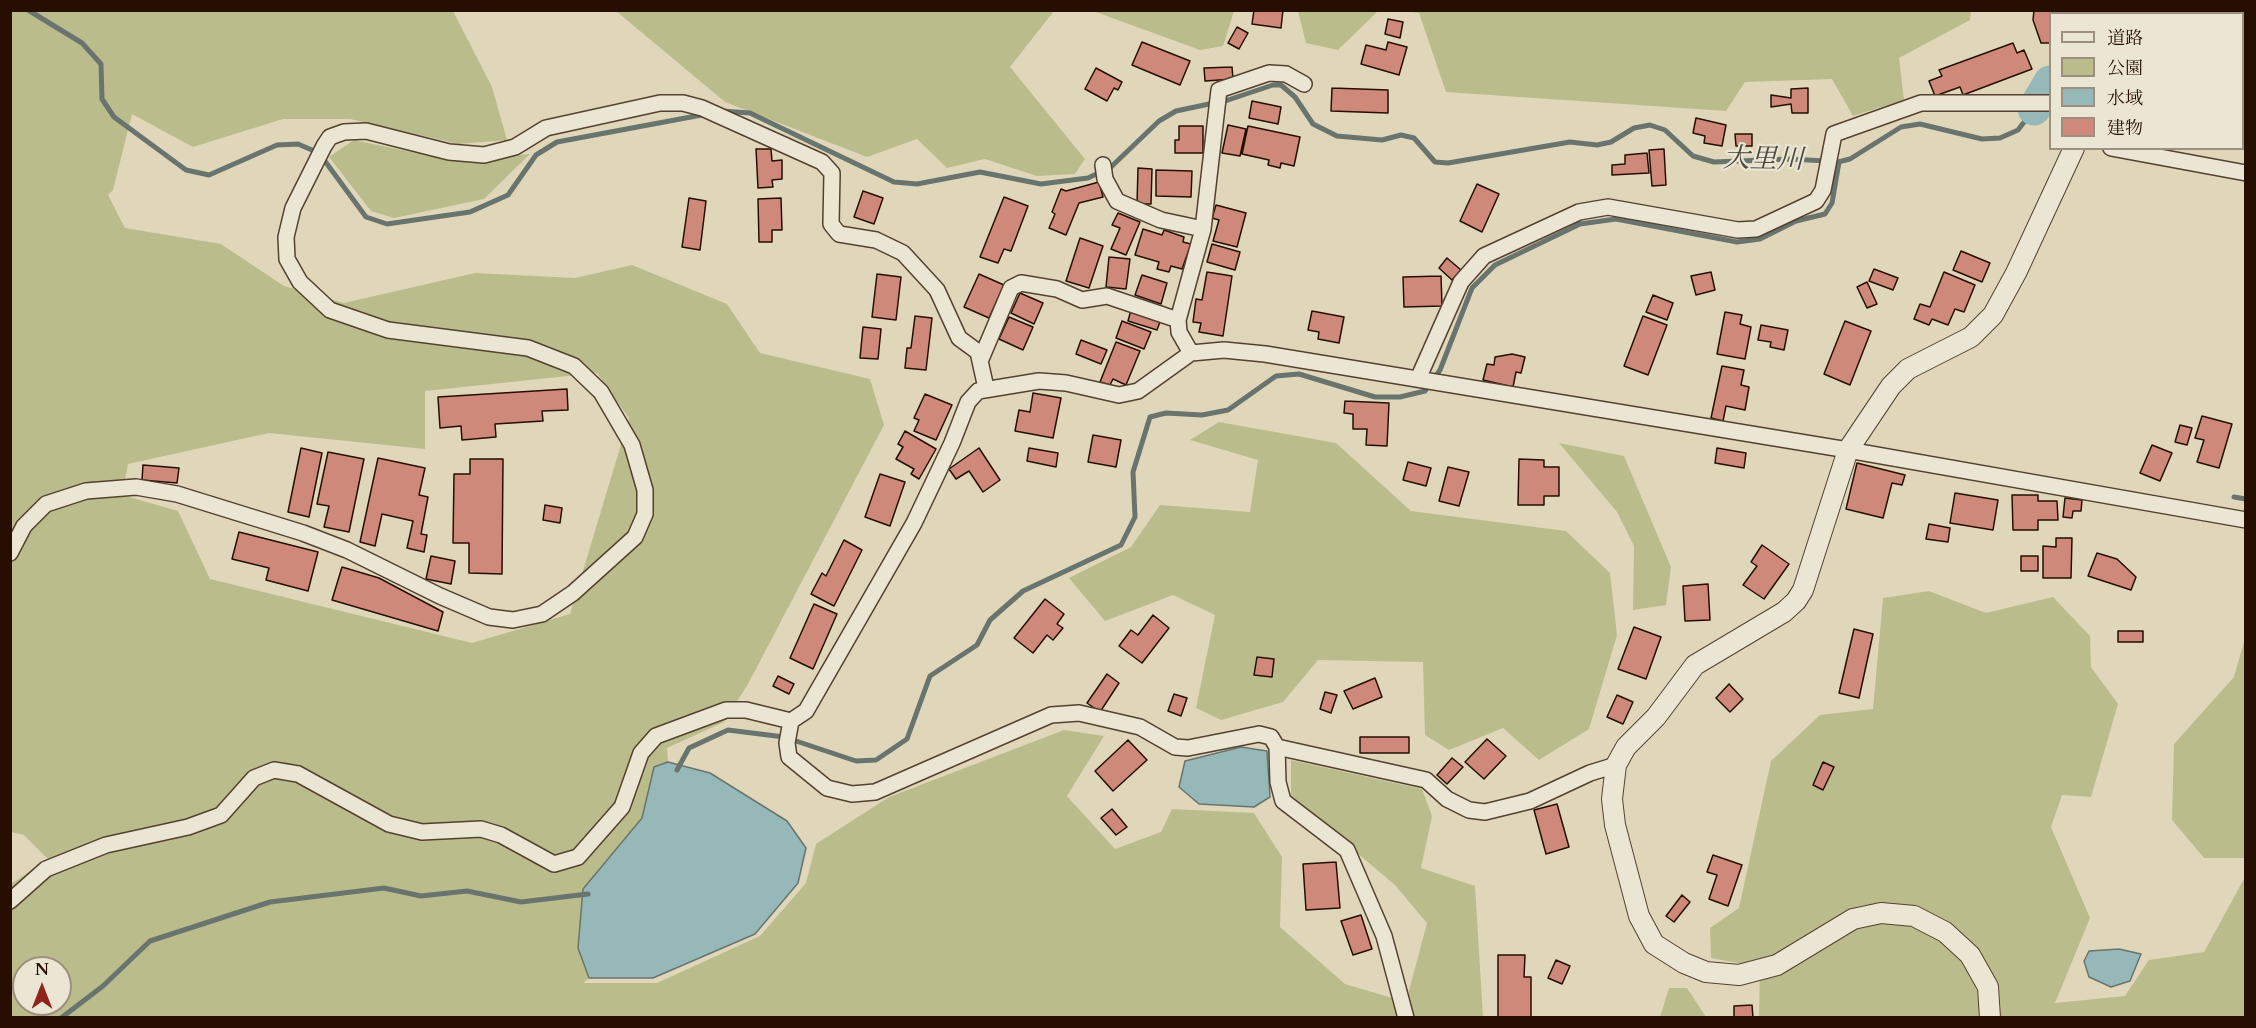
<!DOCTYPE html>
<meta charset="utf-8">
<style>
body{margin:0}
#map{position:relative;width:2256px;height:1028px;overflow:hidden;background:#e0d7bb;font-family:Cardo,"Noto Serif JP",serif}
canvas{display:block}
.frame{position:absolute;inset:0;border:12px solid #260f00;pointer-events:none}
.legend{position:absolute;left:2049px;top:12px;width:195px;height:138px;box-sizing:border-box;background:#ebe5d3;border:2px solid #9c8f7f;margin:0;padding:8px 10px;list-style:none;font-size:18px;color:#260f00}
.legend li{display:flex;align-items:center;gap:12px;height:30px}
.legend b{width:30px;border:2px solid #9c8f7f}
.north{position:absolute;left:12px;top:956px;width:60px;height:60px;box-sizing:border-box;background:#ebe5d3;border:2px solid #9c8f7f;border-radius:50%;rotate:0deg;font-size:16px;font-weight:700;line-height:24px;text-align:center;color:#260f00}
.north::after{content:'';display:block;margin:auto;width:21px;height:27px;background:#8f2418;clip-path:polygon(50% 0,100% 100%,50% 72%,0 100%)}
</style>
<div id="map">
<canvas width="2256" height="1028"></canvas>
<div class="frame"></div>
<ul class="legend">
<li><b style="height:8px;background:#ebe5d3"></b>道路</li>
<li><b style="height:16px;background:#bbbc8b"></b>公園</li>
<li><b style="height:16px;background:#96b8b8"></b>水域</li>
<li><b style="height:16px;background:#cf897a"></b>建物</li>
</ul>
<div class="north">N</div>
</div>
<script>
const c = document.querySelector('canvas').getContext('2d');
c.lineJoin = 'round';
function paint(path, color) { c.fillStyle = color; c.fill(path, 'evenodd'); }
const toPath = rows => new Path2D(rows.map(r => 'M' + r).join(''));
function stroke(path, color, width, dash) { c.strokeStyle = color; c.lineWidth = width; c.lineCap = dash ? 'butt' : 'round'; c.setLineDash(dash || []); c.stroke(path); }
function write(font, color, halo, rows, align = 'center') {
  c.font = font + ' Cardo,"Noto Serif JP",serif'; c.lineWidth = 4.5; c.setLineDash([]); c.textBaseline = 'middle'; c.strokeStyle = halo; c.fillStyle = color; for (const [text, x, y, turn = 0] of rows) {
    c.save(); c.translate(x, y); c.rotate((+turn || 0) * Math.PI / 180); c.textAlign = isNaN(turn) ? turn : align; if (halo) c.strokeText(text, 0, 0); c.fillText(text, 0, 0); c.restore();
  }
}
paint(toPath([
 [11,11,453,11,492,87,507,140,458,144,350,119,283,119,193,147,132,114,113,190,108,195,125,228,221,244,284,286,344,303,475,273,575,278,632,265,727,304,760,353,870,379,884,425,748,684,724,722,667,748,668,762,654,767,642,818,598,870,578,948,589,978,583,983,657,983,760,936,806,883,816,844,889,797,1064,730,1104,736,1067,796,1115,849,1161,832,1172,809,1254,813,1282,857,1280,927,1345,984,1406,1002,1427,923,1395,885,1291,797,1291,760,1422,789,1432,816,1421,868,1475,886,1483,1017,11,1017,11,884,48,859,24,835,11,832],
 [597,373,629,418,570,614,472,643,210,579,178,511,122,495,128,464,269,433,425,449,425,391],
 [24,968,60,968,60,1004,24,1004],
 [616,11,1054,11,1010,67,1085,159,1075,174,1037,176,985,159,947,168,917,139,867,157,725,102],
 [1093,11,1234,11,1223,46,1200,50],
 [1298,11,1298,10,1378,11,1338,50,1306,43],
 [1405,11,1971,10,1971,11,1970,20,1899,58,1904,100,1853,116,1832,79,1745,82,1726,111,1446,92,1419,13],
 [354,140,455,161,530,154,484,199,394,218,371,211,329,157],
 [1219,422,1336,443,1411,511,1566,531,1610,573,1617,635,1589,729,1539,760,1503,728,1449,750,1425,735,1423,662,1318,660,1283,702,1221,720,1196,708,1215,615,1173,595,1105,621,1069,578,1131,547,1160,505,1250,512,1258,460,1190,440],
 [1559,443,1624,456,1671,567,1666,605,1633,610,1634,546,1617,512],
 [1929,591,1986,613,2053,597,2090,636,2091,667,2118,704,2091,797,2062,795,2051,827,2090,918,2055,1003,2125,996,2149,960,2204,952,2245,877,2245,1017,1759,1017,1760,967,1711,958,1710,928,1739,908,1771,761,1820,715,1873,709,1883,598],
 [2245,638,2245,858,2204,858,2172,820,2174,744,2234,677],
 [1669,988,1687,988,1706,1017,1660,1017]
]), '#bbbc8b');
const water = toPath([
 [1241,747,1267,751,1270,797,1254,807,1199,804,1179,787,1185,761,1241,747],
 [668,762,710,773,787,821,806,848,798,883,755,934,653,978,589,978,578,948,583,889,642,818,654,767,668,762],
 [2119,949,2141,954,2130,981,2111,987,2089,977,2084,961,2089,951,2119,949]
]);
paint(water, '#96b8b8');
stroke(water, '#69746e', 1.5);
stroke(toPath([
 [28,10,82,43,101,64,102,99,114,117,186,170,209,175,277,145,298,144,319,153,366,217,387,224,470,212,508,195,536,155,557,142,707,114],
 [722,111,750,113,894,182,917,184,980,172,1041,184,1088,178,1111,167,1159,121,1176,111,1228,100,1273,85,1281,85,1295,97,1313,124,1337,136,1382,140,1401,135,1414,138,1435,162,1448,163,1570,142,1597,145,1611,142,1634,128,1650,125,1665,130,1693,156,1714,162,1790,159,1826,161],
 [1838,162,1850,159,1901,127,1920,124,1982,139,2000,138,2018,130,2034,109],
 [2234,497,2246,499],
 [677,770,689,748,728,730,784,737,856,761,876,760,907,739,930,676,977,645,990,620,1023,591,1121,545,1135,517,1133,472,1150,417,1166,413,1202,415,1228,410,1276,376,1299,374,1375,397,1400,397,1425,391,1440,370,1472,288,1495,265,1580,224,1616,219,1737,242,1760,239,1796,221,1825,214,1832,203,1839,162],
 [61,1018,103,986,150,941,270,902,384,888,421,896,467,891,521,902,588,894]
]), '#69746e', 5);
stroke(toPath([
 [2092,14,2096,10],
 [2034,109,2050,82]
]), '#96b8b8', 33);
const building = toPath([
 [1254,10,1283,10,1281,28,1252,24,1254,10],
 [2034,10,2071,10,2071,14,2050,14,2050,43,2041,43,2033,20,2034,10],
 [1388,19,1403,22,1400,38,1385,34,1388,19],
 [1237,27,1248,33,1239,49,1228,43,1237,27],
 [1142,42,1190,61,1180,85,1132,65,1142,42],
 [1388,42,1407,47,1399,75,1361,64,1366,45,1386,50,1388,42],
 [2013,43,2017,53,2024,50,2032,69,1963,95,1960,87,1935,96,1929,81,1942,76,1939,70,2013,43],
 [1232,67,1233,79,1205,81,1204,68,1232,67],
 [1096,68,1122,82,1118,90,1114,88,1107,101,1085,89,1096,68],
 [1332,88,1388,90,1388,113,1331,111,1332,88],
 [1808,88,1808,113,1792,113,1791,104,1771,107,1771,95,1791,98,1791,89,1808,88],
 [1252,101,1281,107,1278,124,1249,118,1252,101],
 [1696,118,1726,125,1722,146,1704,143,1705,136,1693,133,1696,118],
 [1228,125,1246,129,1240,156,1222,153,1228,125],
 [1179,126,1203,126,1203,153,1175,153,1175,140,1179,140,1179,126],
 [1248,126,1300,137,1294,166,1281,163,1280,168,1268,165,1269,160,1242,154,1248,126],
 [1735,134,1752,134,1752,146,1736,146,1735,134],
 [756,149,771,149,772,161,782,160,782,179,772,180,773,187,758,188,756,149],
 [1664,149,1666,185,1652,186,1649,150,1664,149],
 [1647,153,1649,173,1612,175,1612,165,1625,164,1625,155,1647,153],
 [1138,168,1152,169,1151,204,1137,204,1138,168],
 [1156,170,1192,171,1191,197,1156,196,1156,170],
 [1099,182,1103,197,1079,203,1066,235,1049,228,1055,214,1052,212,1061,189,1066,191,1099,182],
 [1477,184,1499,194,1482,232,1460,221,1477,184],
 [863,191,883,198,874,224,854,217,863,191],
 [1004,197,1028,206,1011,251,1004,249,998,263,980,257,1004,197],
 [689,198,706,201,700,250,682,247,689,198],
 [781,198,782,230,772,230,772,242,759,242,758,199,781,198],
 [1216,205,1246,213,1237,247,1213,241,1219,220,1212,218,1216,205],
 [1118,213,1140,222,1126,255,1111,249,1120,228,1112,225,1118,213],
 [1143,229,1162,235,1164,230,1184,237,1183,242,1191,244,1182,269,1171,266,1169,272,1157,269,1159,262,1135,255,1143,229],
 [1080,238,1103,246,1089,288,1066,281,1080,238],
 [1212,244,1240,252,1235,270,1207,262,1212,244],
 [1961,251,1990,263,1982,282,1953,270,1961,251],
 [1109,257,1130,259,1126,289,1106,287,1109,257],
 [1447,258,1461,270,1452,280,1439,268,1447,258],
 [1874,269,1898,278,1893,290,1869,281,1874,269],
 [1207,272,1232,276,1223,336,1199,332,1201,323,1193,322,1196,299,1202,300,1207,272],
 [1711,272,1715,290,1696,295,1691,276,1711,272],
 [1944,272,1975,285,1964,312,1955,309,1948,325,1932,319,1929,325,1914,319,1920,304,1930,307,1944,272],
 [877,274,901,277,896,320,872,317,877,274],
 [979,274,1004,285,989,318,964,307,979,274],
 [1142,275,1167,283,1161,304,1135,295,1142,275],
 [1441,276,1442,306,1404,307,1403,277,1441,276],
 [1867,282,1877,304,1867,308,1857,287,1867,282],
 [1020,293,1043,303,1034,324,1011,313,1020,293],
 [1653,295,1673,303,1667,320,1646,312,1653,295],
 [1131,310,1161,319,1157,330,1128,321,1131,310],
 [1312,311,1344,317,1339,343,1318,339,1319,332,1308,330,1312,311],
 [1725,312,1742,315,1740,324,1751,327,1745,359,1717,354,1725,312],
 [915,316,932,318,926,370,905,368,907,348,911,348,915,316],
 [1643,316,1667,325,1648,375,1624,366,1643,316],
 [1009,317,1033,327,1023,350,999,339,1009,317],
 [1122,321,1151,332,1144,349,1116,338,1122,321],
 [1845,321,1871,331,1850,385,1824,374,1845,321],
 [1761,325,1788,330,1784,350,1770,347,1771,342,1758,340,1761,325],
 [863,327,881,329,878,359,860,358,863,327],
 [1081,340,1107,350,1101,364,1076,354,1081,340],
 [1116,342,1140,351,1126,385,1113,379,1110,385,1100,382,1116,342],
 [1512,354,1525,357,1521,373,1516,372,1513,387,1483,380,1487,364,1494,365,1495,357,1512,354],
 [1722,366,1744,370,1741,385,1749,387,1745,410,1726,406,1723,421,1711,418,1722,366],
 [567,389,568,410,542,411,543,421,495,424,496,437,462,440,461,426,440,428,438,397,567,389],
 [1033,393,1061,398,1053,438,1015,431,1019,410,1030,412,1033,393],
 [925,394,952,405,936,440,914,431,919,420,914,418,925,394],
 [1345,401,1389,403,1387,446,1366,445,1367,429,1353,429,1353,414,1344,413,1345,401],
 [2202,416,2232,424,2219,468,2197,462,2204,440,2195,438,2202,416],
 [2180,425,2192,428,2187,445,2175,442,2180,425],
 [905,431,936,449,919,479,911,474,914,469,896,459,903,447,898,444,905,431],
 [1093,435,1121,440,1116,467,1088,462,1093,435],
 [2152,445,2172,453,2160,481,2140,473,2152,445],
 [301,448,322,453,309,517,288,512,301,448],
 [979,448,1000,480,983,492,969,471,956,479,949,469,979,448],
 [1029,448,1058,453,1056,467,1027,461,1029,448],
 [1717,448,1746,453,1744,468,1715,463,1717,448],
 [328,452,364,459,349,532,324,527,329,506,317,504,328,452],
 [378,458,425,468,419,495,428,497,421,534,427,535,424,552,407,548,413,521,382,514,375,546,360,542,378,458],
 [470,459,503,459,502,574,469,573,469,543,453,543,454,474,470,474,470,459],
 [1519,459,1544,460,1544,467,1559,467,1559,496,1544,496,1544,505,1518,505,1519,459],
 [1408,462,1431,468,1426,486,1403,480,1408,462],
 [1857,463,1905,475,1902,485,1892,483,1883,518,1846,509,1857,463],
 [143,465,179,468,177,483,142,480,143,465],
 [1448,467,1469,472,1459,506,1439,501,1448,467],
 [880,474,905,482,890,526,865,517,880,474],
 [1955,493,1998,500,1993,530,1950,523,1955,493],
 [2012,495,2038,495,2038,501,2057,501,2058,520,2038,520,2038,530,2013,530,2012,495],
 [2065,498,2082,500,2081,511,2073,511,2072,518,2063,517,2065,498],
 [545,505,562,508,560,523,543,520,545,505],
 [1929,524,1950,528,1948,542,1926,539,1929,524],
 [239,532,318,552,308,591,266,580,269,568,232,559,239,532],
 [2056,538,2072,538,2071,578,2043,578,2043,546,2056,547,2056,538],
 [844,540,862,550,834,606,811,594,822,573,826,576,844,540],
 [1762,545,1789,564,1764,599,1743,585,1757,566,1751,562,1762,545],
 [2097,553,2117,559,2136,577,2131,590,2088,576,2097,553],
 [431,556,455,561,451,584,426,579,431,556],
 [2021,556,2038,556,2038,571,2021,571,2021,556],
 [342,567,379,578,443,612,438,631,332,600,342,567],
 [1708,584,1710,620,1685,621,1683,586,1708,584],
 [1045,599,1064,614,1057,624,1063,628,1053,640,1047,635,1033,653,1014,638,1045,599],
 [814,604,837,614,813,669,790,658,814,604],
 [1153,615,1169,628,1142,663,1119,646,1131,630,1138,635,1153,615],
 [1634,627,1661,637,1646,679,1618,669,1634,627],
 [1854,629,1873,634,1859,698,1839,693,1854,629],
 [2118,631,2143,631,2143,642,2118,642,2118,631],
 [1257,657,1274,659,1272,677,1254,675,1257,657],
 [1107,674,1119,683,1100,712,1087,703,1107,674],
 [778,676,794,684,789,694,773,686,778,676],
 [1375,678,1382,697,1353,709,1344,691,1375,678],
 [1729,684,1743,699,1730,712,1716,698,1729,684],
 [1325,692,1337,695,1331,713,1320,709,1325,692],
 [1174,694,1187,698,1181,716,1168,711,1174,694],
 [1617,695,1633,702,1623,724,1607,717,1617,695],
 [1360,737,1409,737,1409,753,1360,753,1360,737],
 [1487,739,1506,756,1484,779,1465,762,1487,739],
 [1128,740,1147,760,1113,791,1095,771,1128,740],
 [1452,758,1463,767,1447,784,1437,775,1452,758],
 [1823,762,1834,767,1823,790,1813,785,1823,762],
 [1557,804,1569,847,1546,854,1534,810,1557,804],
 [1112,809,1127,827,1116,835,1101,818,1112,809],
 [1713,855,1742,865,1728,906,1709,899,1717,875,1707,872,1713,855],
 [1336,862,1340,908,1306,910,1303,864,1336,862],
 [1682,895,1690,902,1674,922,1666,916,1682,895],
 [1361,915,1372,949,1353,955,1341,921,1361,915],
 [1498,955,1525,955,1524,977,1531,977,1531,1018,1498,1018,1498,955],
 [1556,960,1570,966,1562,984,1548,978,1556,960],
 [1752,1005,1753,1018,1734,1018,1734,1006,1752,1005]
]);
paint(building, '#cf897a');
stroke(building, '#260f00', 1.5);
const minor = toPath([
 [2111,148,2246,173],
 [1103,165,1105,179,1117,201,1161,220,1203,229],
 [1191,353,1179,332,1178,320,1203,229,1219,90,1269,73,1286,74,1304,84],
 [981,359,1011,288,1021,283,1057,289,1082,300,1107,296,1178,320],
 [1418,379,1461,282,1484,256,1579,212,1608,207,1738,230,1756,229,1816,201,1823,190,1834,134,1921,103,2050,103],
 [10,553,24,526,46,504,86,491,136,487,177,494,303,533,347,550,440,596,489,617,513,620,542,614,573,593,635,537,645,514,645,490,632,445,601,392,574,366,528,348,388,330,330,310,300,282,287,259,286,237,293,208,324,146,330,137,344,132,366,131,449,152,484,155,515,147,546,128,660,103,683,103,702,108,822,162,832,173,831,224,839,234,876,240,903,253,937,290,959,338,978,352,986,388],
 [1277,747,1426,780,1447,799,1469,810,1485,812,1530,801,1590,773,1616,765],
 [10,901,46,869,106,845,188,827,221,815,254,778,274,770,298,774,389,824,422,832,481,829,501,835,554,864,578,857,622,807,641,753,656,736,726,710,746,710,791,721],
 [1406,1018,1384,936,1347,850,1283,801,1278,782,1277,747,1271,737,1259,734,1188,748,1175,747,1140,727,1079,713,1051,715,875,792,852,794,827,788,789,757,787,743,791,721,806,711,914,523,952,443,968,402,978,391,1039,381,1066,383,1119,395,1138,391,1191,353,1224,350,1265,354,1848,450,2246,520]
]);
const tertiary = toPath([
 [2113,14,2113,10],
 [1990,1018,1988,987,1970,955,1945,932,1914,916,1881,913,1853,919,1777,965,1739,975,1706,972,1684,963,1654,944,1639,916,1615,825,1612,799,1616,765,1626,747,1656,717,1695,665,1784,612,1796,601,1803,590,1848,450,1891,386,1908,369,1971,337,1993,315,2016,273,2074,148]
]);
stroke(minor, '#54412f', 18);
stroke(tertiary, '#54412f', 22);
stroke(minor, '#ebe5d3', 15);
stroke(tertiary, '#ebe5d3', 20);
write('italic 27px', '#4d4a40', '#ebe5d3', [
 ["大里川",1763,161,1]
]);
</script>
